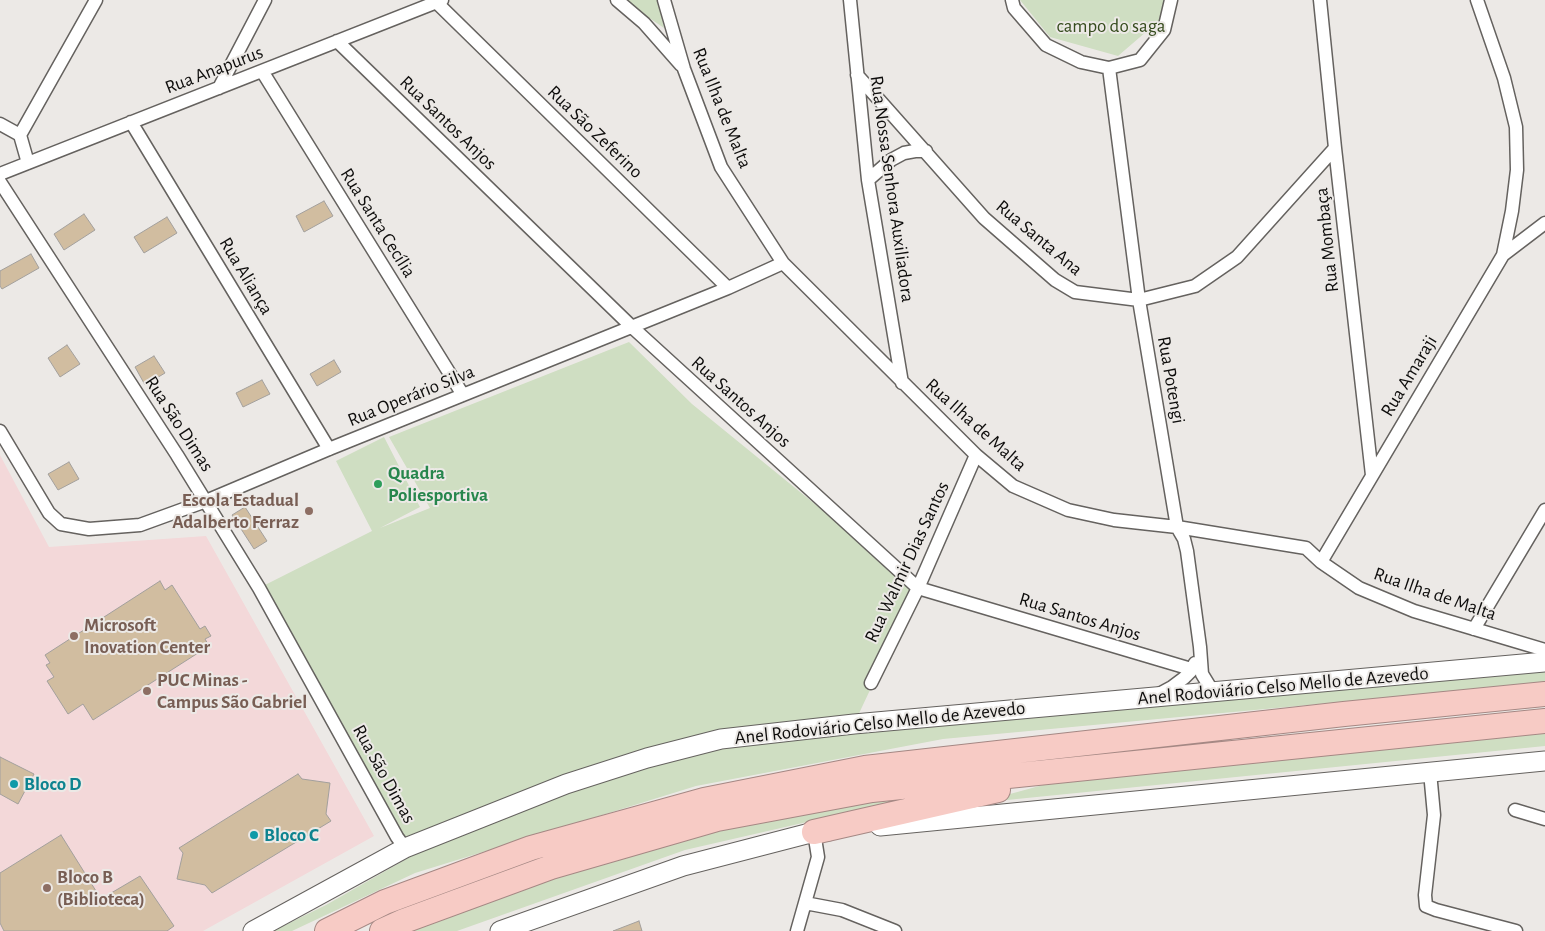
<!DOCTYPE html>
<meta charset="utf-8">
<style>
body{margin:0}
canvas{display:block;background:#ece9e6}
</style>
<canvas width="1545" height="931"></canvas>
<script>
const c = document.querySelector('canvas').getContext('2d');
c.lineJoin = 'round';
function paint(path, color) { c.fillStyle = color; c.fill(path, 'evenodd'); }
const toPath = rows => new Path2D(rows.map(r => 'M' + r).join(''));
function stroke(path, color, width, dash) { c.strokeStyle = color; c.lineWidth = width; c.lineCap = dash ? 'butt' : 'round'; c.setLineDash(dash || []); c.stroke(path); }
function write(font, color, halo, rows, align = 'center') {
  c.font = font + ' "Alegreya Sans",sans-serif'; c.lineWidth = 4; c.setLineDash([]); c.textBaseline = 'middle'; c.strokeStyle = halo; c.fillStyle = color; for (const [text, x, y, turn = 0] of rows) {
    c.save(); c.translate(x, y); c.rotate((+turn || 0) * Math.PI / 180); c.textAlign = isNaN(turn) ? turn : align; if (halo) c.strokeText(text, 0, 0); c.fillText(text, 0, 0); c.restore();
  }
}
paint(toPath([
 [0,455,49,547,206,536,374,836,203,931,0,931]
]), '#f3d8d9');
paint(toPath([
 [623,0,658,0,664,28],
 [1020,0,1165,0,1161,19,1118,56,1050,37],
 [629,342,692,404,918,588,854,724,1545,669,1545,683,943,739,696,786,415,873,292,931,273,931,326,905,417,853,647,758,405,848,259,588,372,531,336,461,384,437,420,507,380,528,430,508,389,437],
 [1545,730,1545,746,977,803,1076,776],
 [942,791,685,850,457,931,404,931,590,863,754,821]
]), '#cfdec2');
const building = toPath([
 [324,201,333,216,304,232,296,216,324,201],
 [84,214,95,230,64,250,54,234,84,214],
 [167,217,177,233,144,253,134,237,167,217],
 [31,254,39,268,2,289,0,286,0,271,31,254],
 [67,345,80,364,60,377,48,358,67,345],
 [154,356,165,373,145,385,135,367,154,356],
 [334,360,341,372,317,386,310,374,334,360],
 [262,380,270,394,243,407,236,393,262,380],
 [69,462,79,479,58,490,48,474,69,462],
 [245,507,267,541,254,549,232,515,245,507],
 [160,581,165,590,172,585,200,629,205,626,211,636,205,639,209,646,93,720,83,704,68,714,47,681,54,677,46,665,50,663,45,655,160,581],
 [0,757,34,774,18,804,0,794,0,757],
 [298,774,302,779,330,783,326,814,331,821,212,893,205,885,177,879,183,853,179,848,298,774],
 [61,835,101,899,140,876,174,926,167,931,4,931,0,923,0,873,61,835],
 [639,921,642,931,613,931,639,921]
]);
paint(building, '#d1bda0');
stroke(building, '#a3a09d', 1);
const street = toPath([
 [617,0,644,23,681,65],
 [664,0,684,69,721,167,783,263,976,455,1013,486,1068,510,1114,520,1177,527,1306,548,1321,562,1359,588,1414,611,1545,650],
 [850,0,868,180,902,383],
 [1012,0,1014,8,1046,45,1081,62,1109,68,1140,60,1164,30,1171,0],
 [1320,0,1335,148,1372,475],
 [1477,0,1504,78,1516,127,1517,170,1512,211,1503,255],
 [436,2,728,288],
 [337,41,632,327,918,588,1191,669],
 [1109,68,1139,300,1177,527,1184,539,1187,551,1200,647,1202,674,1213,692],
 [262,71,463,395],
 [857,75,984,218,1055,280,1075,292,1139,300,1195,286,1237,257,1335,148],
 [219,88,265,0],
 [131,122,329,449],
 [0,124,20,135],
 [28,163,20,135,96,0],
 [0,174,442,0],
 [868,180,891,160,904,153,915,151,926,151],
 [0,182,177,455,259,588,397,837,405,848],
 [0,431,49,513,61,524,89,529,140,525,206,501,329,449,728,288,783,263],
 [1321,562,1503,255,1545,223],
 [1474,629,1545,510],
 [871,683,918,588,976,455],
 [1159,694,1172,687,1184,678,1191,671,1195,663],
 [1430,772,1434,815,1425,895,1426,906,1436,910,1516,931],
 [1515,810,1545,819],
 [805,903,842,910,895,931],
 [797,931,818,857,814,832]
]);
const secondary = toPath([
 [880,826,1545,761],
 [253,931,405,848,566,784,647,758,721,739,854,724,1545,662],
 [500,931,683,866,814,832,828,831]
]);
const highway = toPath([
 [814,832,998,790],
 [327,931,385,902,531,848,704,800,865,768,1344,714,1545,694],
 [382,931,404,921,551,867,717,819,872,790,1545,721]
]);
stroke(street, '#65625f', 15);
stroke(secondary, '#65625f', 21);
stroke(highway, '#a58884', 26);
stroke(street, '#fff', 12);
stroke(secondary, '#fff', 19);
stroke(highway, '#f7cbc5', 24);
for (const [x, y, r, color] of [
 [378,484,5,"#2e9e5b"],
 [309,511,5,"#8d6e63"],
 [74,636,5,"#8d6e63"],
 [147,691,5,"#8d6e63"],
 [14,784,5,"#0f9aa8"],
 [254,835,5,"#0f9aa8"],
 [47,888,5,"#8d6e63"]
]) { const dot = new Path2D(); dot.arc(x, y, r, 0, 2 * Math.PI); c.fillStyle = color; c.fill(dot); stroke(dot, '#ece9e6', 2); }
write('19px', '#354b1d', '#ece9e6', [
 ["campo do saga",1111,26]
]);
write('19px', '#0e0d0c', '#ece9e6', [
 ["Rua Anapurus",214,70,-21],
 ["Rua Ilha de Malta",722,108,68],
 ["Rua Santos Anjos",448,123,44],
 ["Rua São Zeferino",595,132,44],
 ["Rua Nossa Senhora Auxiliadora",892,189,82],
 ["Rua Santa Cecília",378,223,58],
 ["Rua Santa Ana",1039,238,40],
 ["Rua Mombaça",1327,240,-96],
 ["Rua Aliança",246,276,59],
 ["Rua Amaraji",1409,376,-59],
 ["Rua Potengi",1171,380,80],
 ["Rua Operário Silva",411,396,-22],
 ["Rua Santos Anjos",741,402,42],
 ["Rua São Dimas",179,424,57],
 ["Rua Ilha de Malta",976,425,42],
 ["Rua Walmir Dias Santos",907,562,-65],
 ["Rua Ilha de Malta",1435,594,19],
 ["Rua Santos Anjos",1080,617,17],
 ["Anel Rodoviário Celso Mello de Azevedo",1283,686,-5],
 ["Anel Rodoviário Celso Mello de Azevedo",880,723,-6],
 ["Rua São Dimas",384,774,61]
]);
write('bold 19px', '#27864d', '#ece9e6', [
 ["Quadra",388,473],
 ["Poliesportiva",388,495]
], 'left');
write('bold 19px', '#785e54', '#ece9e6', [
 ["Escola Estadual",299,500,"right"],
 ["Adalberto Ferraz",299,522,"right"],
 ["Microsoft",84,625],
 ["Inovation Center",84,647],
 ["PUC Minas -",157,680],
 ["Campus São Gabriel",157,702],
 ["Bloco B",57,877],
 ["(Biblioteca)",57,899]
], 'left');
write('bold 19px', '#0d838f', '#ece9e6', [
 ["Bloco D",24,784],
 ["Bloco C",264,835]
], 'left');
</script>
